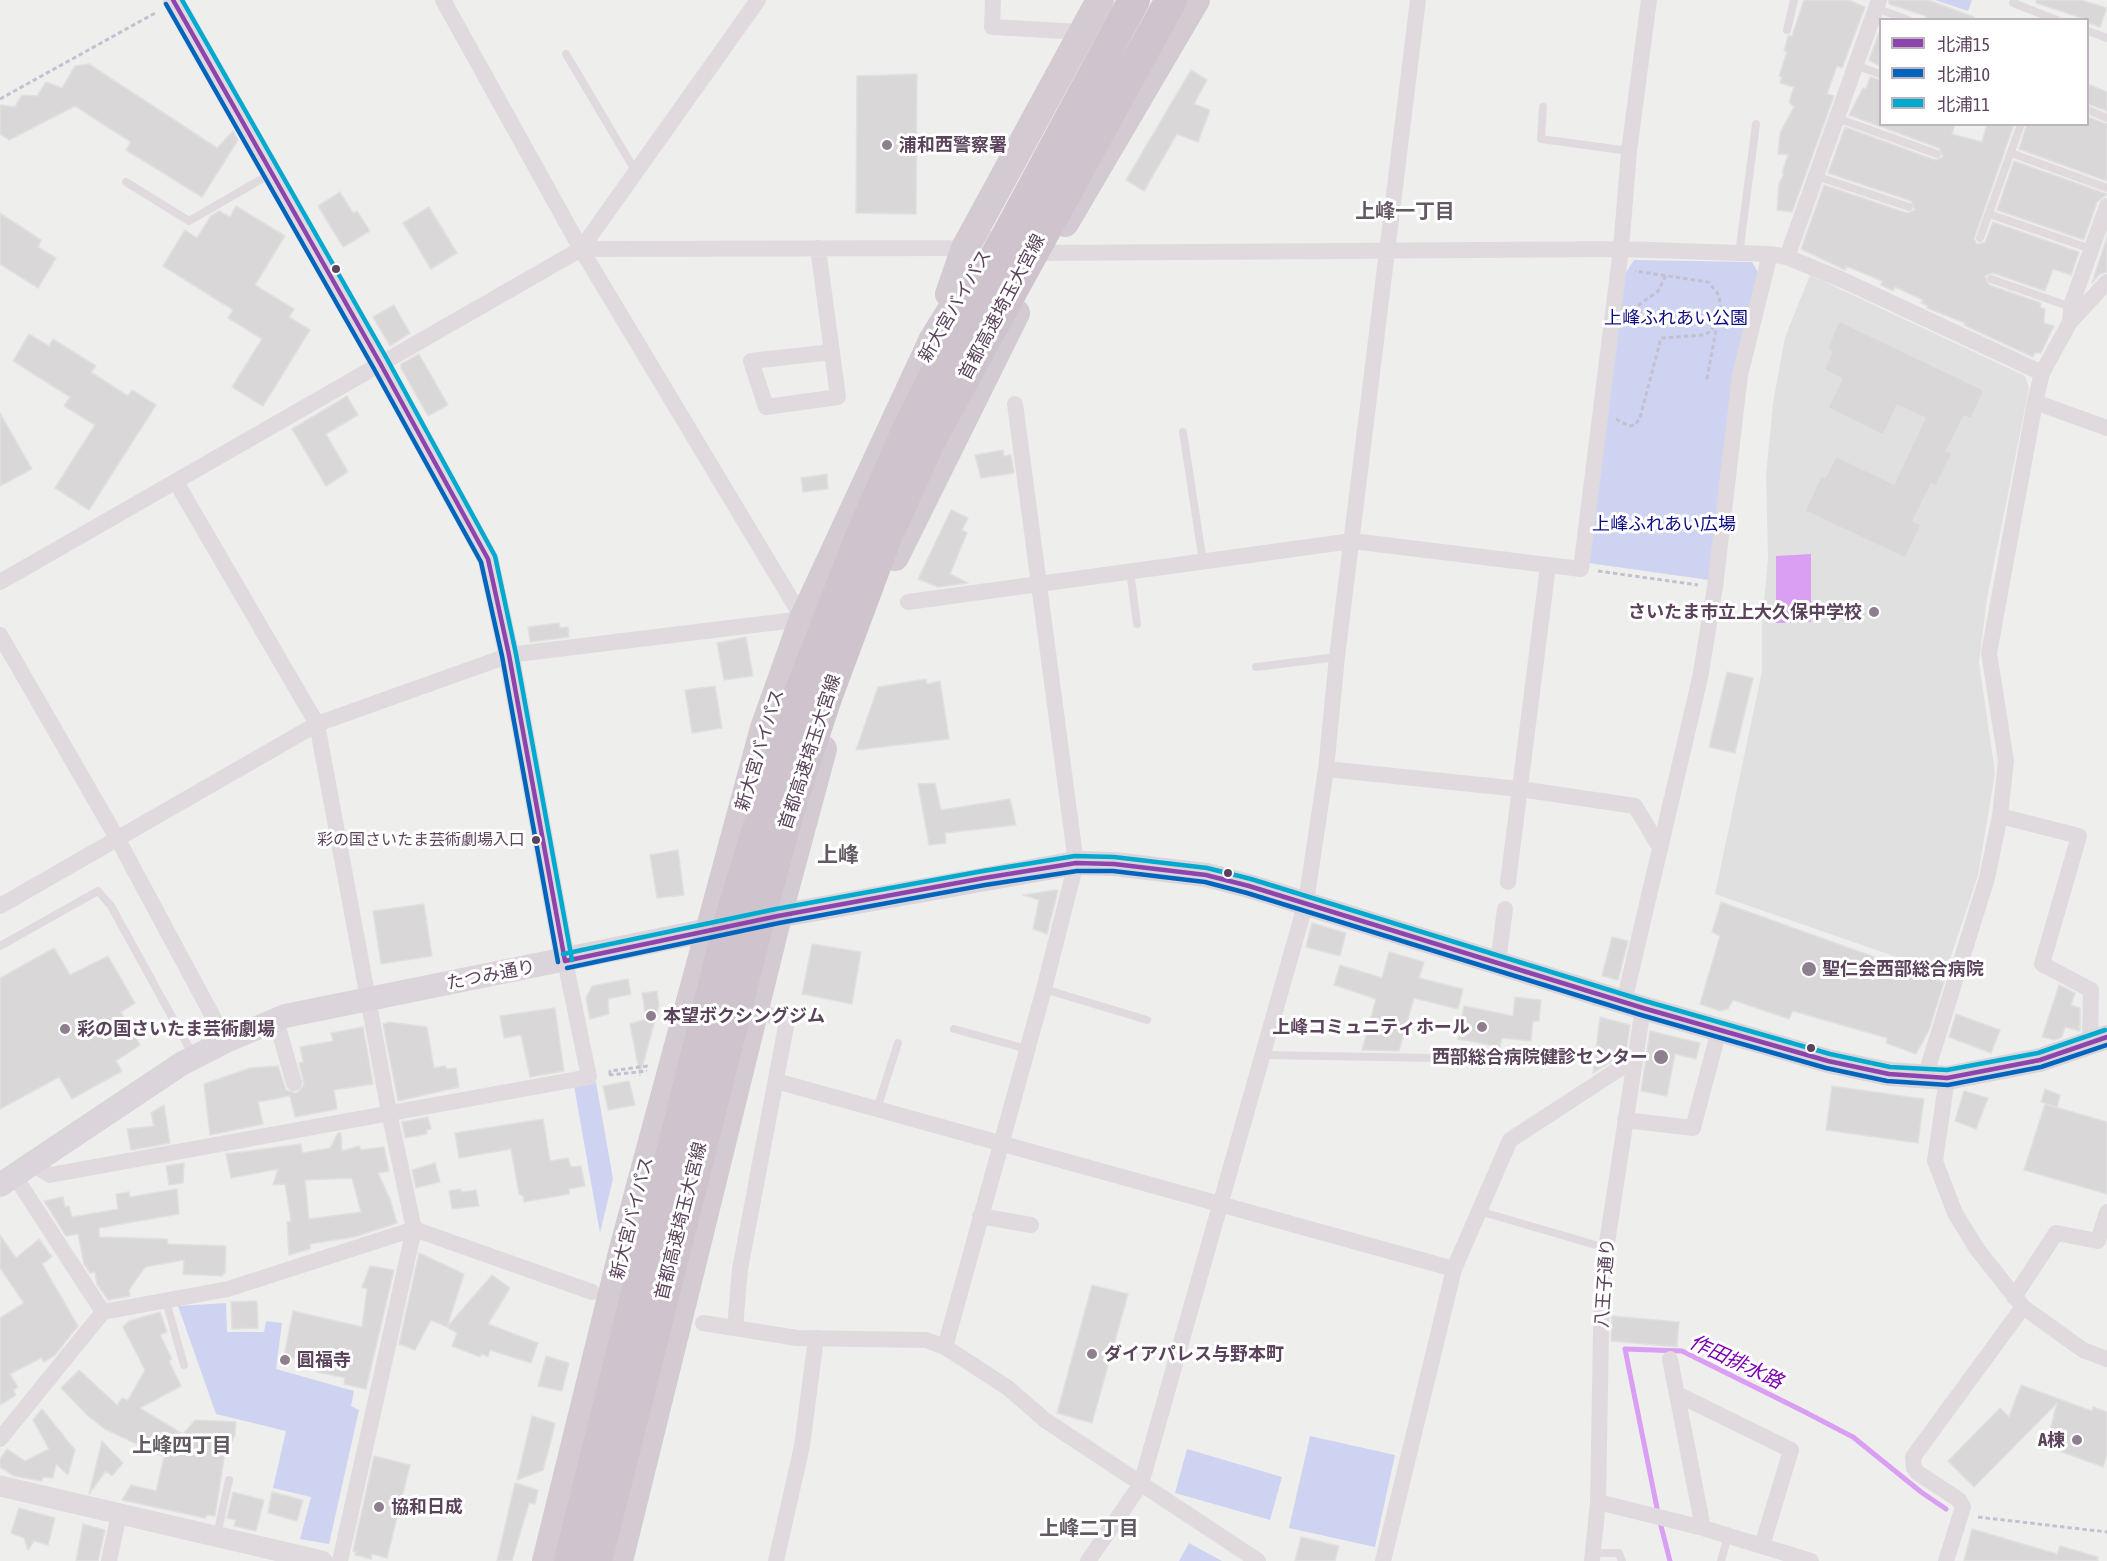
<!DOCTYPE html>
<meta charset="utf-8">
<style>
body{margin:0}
#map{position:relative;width:2107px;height:1561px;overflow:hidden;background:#eeefed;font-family:"Asap Condensed","Noto Sans JP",sans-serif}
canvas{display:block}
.legend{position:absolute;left:1879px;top:18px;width:210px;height:108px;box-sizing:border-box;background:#fff;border:2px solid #bdb4be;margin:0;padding:8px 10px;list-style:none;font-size:18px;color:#5b435c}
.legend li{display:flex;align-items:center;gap:12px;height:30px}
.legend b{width:30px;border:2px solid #bdb4be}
</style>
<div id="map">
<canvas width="2107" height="1561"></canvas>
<ul class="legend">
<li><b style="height:8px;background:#8e44ad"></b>北浦15</li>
<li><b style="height:8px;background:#0065bd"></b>北浦10</li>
<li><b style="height:8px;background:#00a9ce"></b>北浦11</li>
</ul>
</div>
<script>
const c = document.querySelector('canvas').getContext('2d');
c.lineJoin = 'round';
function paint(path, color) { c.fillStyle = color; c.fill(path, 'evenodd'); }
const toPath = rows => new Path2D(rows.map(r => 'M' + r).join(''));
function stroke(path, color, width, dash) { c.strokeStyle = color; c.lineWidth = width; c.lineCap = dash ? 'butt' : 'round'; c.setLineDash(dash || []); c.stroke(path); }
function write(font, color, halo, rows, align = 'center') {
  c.font = font + ' "Asap Condensed","Noto Sans JP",sans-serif'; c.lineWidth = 6; c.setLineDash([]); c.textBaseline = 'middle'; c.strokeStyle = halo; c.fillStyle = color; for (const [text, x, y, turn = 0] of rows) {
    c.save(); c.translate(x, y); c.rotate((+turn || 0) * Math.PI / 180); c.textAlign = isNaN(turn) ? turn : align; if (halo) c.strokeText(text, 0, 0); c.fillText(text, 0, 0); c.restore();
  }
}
paint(toPath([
 [1810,275,2025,376,2029,388,1987,598,1979,662,1995,773,1978,875,1945,974,1715,894,1762,671,1762,625,1768,558,1766,475,1773,403,1785,337]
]), '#e0e0e0');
paint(toPath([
 [1935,0,1972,0,1968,11],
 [1634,260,1752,262,1758,272,1709,580,1588,563,1621,280],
 [596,1082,613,1179,600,1233,574,1086],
 [226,1303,227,1332,264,1332,266,1321,282,1323,276,1369,354,1391,351,1406,359,1410,329,1544,300,1539,311,1497,273,1488,286,1431,216,1414,178,1306],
 [1310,1436,1395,1455,1375,1547,1289,1528],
 [1187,1449,1282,1477,1270,1520,1175,1493],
 [1189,1543,1222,1561,1179,1561]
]), '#ced3f1');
paint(toPath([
 [1811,554,1811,622,1776,623,1776,556]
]), '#da9ef3');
stroke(toPath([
 [1658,1513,1625,1349,1682,1351,1801,1410,1853,1437,1921,1492,1946,1509],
 [1660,1522,1670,1561]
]), '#da9ef3', 5);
const building = toPath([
 [1804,0,1849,0,1865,7,1842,68,1837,66,1827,94,1834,96,1792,212,1777,210,1779,183,1784,174,1782,173,1788,155,1778,154,1780,133,1794,107,1789,102,1794,87,1780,83,1782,77,1779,76,1787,52,1784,51,1788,36,1792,36,1804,0],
 [1889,0,1928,0,1974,17,1973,20,1926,20,1926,16,1889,4,1889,0],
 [2036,0,2081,0,2107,8,2100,27,2088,23,2088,20,2036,3,2036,0],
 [1881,27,1881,67,1869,60,1881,27],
 [89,64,217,148,233,131,238,140,202,197,126,150,131,142,75,106,9,140,0,134,0,105,15,107,22,95,37,96,46,82,62,88,75,66,89,64],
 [1191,70,1207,80,1194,104,1210,110,1198,142,1177,134,1144,191,1126,180,1191,70],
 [917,74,916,214,856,213,857,76,917,74],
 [1870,77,1881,80,1881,124,1955,124,1952,134,1982,142,1987,124,2014,124,1974,239,1977,244,1985,242,1993,222,2079,252,2071,275,2053,269,2045,291,1993,273,1985,276,1989,285,2041,303,2040,307,2045,309,2044,323,2054,326,2041,353,2035,353,2033,357,1964,325,1965,323,1927,308,1928,306,1921,303,1923,300,1895,287,1893,291,1881,285,1882,281,1846,266,1845,270,1801,249,1824,185,1907,213,1915,210,1911,201,1828,173,1845,127,1935,160,1943,157,1939,148,1849,115,1863,88,1866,89,1870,77],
 [2088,84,2107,92,2107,111,2088,104,2088,84],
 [2088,117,2107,124,2107,181,2019,149,2027,124,2088,124,2088,117],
 [2014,161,2107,194,2097,202,2084,240,1997,210,2014,161],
 [340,192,353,213,357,211,370,231,343,247,318,206,340,192],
 [236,206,285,236,255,285,294,309,289,317,310,330,263,406,232,387,262,339,228,318,233,310,163,266,185,230,197,238,211,216,219,211,230,217,236,206],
 [429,207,457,253,431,269,403,223,429,207],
 [0,213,41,240,38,247,56,258,38,288,0,264,0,213],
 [2107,237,2107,272,2100,274,2092,283,2107,237],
 [394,305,410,333,390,346,373,317,394,305],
 [1839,321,1984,390,1971,419,1964,416,1946,451,1952,453,1936,486,1931,484,1913,521,1921,525,1905,558,1805,511,1821,476,1825,478,1836,456,1894,484,1925,418,1897,405,1883,435,1828,408,1842,379,1824,370,1832,352,1827,349,1839,321],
 [29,334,49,346,53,339,96,366,91,372,128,396,132,390,156,405,89,510,55,488,95,425,64,406,70,397,13,361,29,334],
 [419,354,448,405,428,416,401,368,401,364,419,354],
 [347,396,358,415,326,434,348,472,326,486,292,429,347,396],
 [0,413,32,469,0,486,0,413],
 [1003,450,1004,456,1011,455,1014,473,981,478,975,455,1003,450],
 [827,474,828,489,803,492,801,478,827,474],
 [951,510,968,518,962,530,967,533,950,574,968,583,938,587,918,579,951,510],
 [559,623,560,628,568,627,569,637,530,642,528,627,559,623],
 [746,637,753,676,724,680,717,643,746,637],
 [1727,672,1753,678,1735,753,1709,747,1727,672],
 [926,679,927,684,940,681,949,739,856,750,878,687,926,679],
 [715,686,722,728,692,733,685,690,715,686],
 [935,783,941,810,1010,799,1016,825,945,833,946,843,929,845,918,784,935,783],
 [678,850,684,895,657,898,650,855,678,850],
 [1056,890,1058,890,1047,934,1033,929,1039,900,1023,895,1056,890],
 [1721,902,1944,982,1929,1030,1916,1054,1886,1043,1887,1038,1793,1011,1789,1019,1733,1000,1728,1009,1720,1011,1700,1004,1720,936,1712,932,1721,902],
 [424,904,432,956,381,964,373,911,424,904],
 [1312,923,1346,933,1340,956,1306,947,1312,923],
 [1612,937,1628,941,1618,980,1602,976,1612,937],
 [812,944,861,952,852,1004,802,994,812,944],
 [54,948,70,975,108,956,135,1003,121,1012,140,1045,116,1061,122,1071,72,1099,59,1077,0,1109,0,978,54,948],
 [1389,952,1424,962,1419,978,1463,989,1458,1009,1414,998,1399,1051,1362,1050,1376,999,1334,985,1340,965,1382,978,1389,952],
 [628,979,631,994,608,999,609,1014,590,1019,586,998,592,986,628,979],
 [2059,985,2075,993,2071,1005,2080,1008,2080,1031,2065,1027,2062,1037,2055,1040,2042,1037,2059,985],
 [657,991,659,1005,640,1076,630,1024,646,1019,642,993,657,991],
 [1515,997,1541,1000,1539,1021,1533,1021,1531,1041,1502,1038,1500,1047,1458,1039,1464,1006,1513,1016,1515,997],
 [555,1008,564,1071,530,1077,521,1035,504,1038,500,1016,555,1008],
 [1956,1014,2000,1030,1991,1053,1949,1037,1956,1014],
 [1600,1017,1630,1025,1626,1052,1593,1073,1600,1017],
 [389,1022,427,1027,434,1068,445,1066,447,1069,456,1068,459,1087,398,1101,383,1024,389,1022],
 [363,1027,373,1084,334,1090,337,1109,295,1117,290,1096,258,1102,263,1124,210,1135,204,1084,250,1068,278,1066,286,1090,297,1093,304,1085,299,1063,303,1062,300,1047,333,1041,331,1033,363,1027],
 [1650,1031,1700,1043,1696,1059,1675,1054,1667,1096,1641,1091,1650,1031],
 [629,1081,635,1105,608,1110,603,1086,629,1081],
 [1832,1086,1924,1099,1918,1143,1826,1130,1832,1086],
 [2045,1089,2060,1095,2057,1108,2041,1102,2045,1089],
 [1964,1091,1988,1098,1976,1129,1955,1121,1964,1091],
 [2045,1104,2107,1122,2107,1194,2024,1170,2045,1104],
 [164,1105,170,1143,131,1150,127,1129,154,1126,151,1113,164,1105],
 [428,1117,431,1129,427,1130,427,1134,405,1138,402,1122,428,1117],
 [543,1119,550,1161,568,1158,571,1167,581,1166,585,1186,569,1189,569,1194,524,1202,523,1196,519,1194,511,1149,459,1158,455,1133,543,1119],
 [338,1133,341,1133,342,1151,359,1146,361,1150,384,1147,389,1171,378,1173,390,1199,397,1223,354,1237,310,1244,310,1249,289,1255,287,1222,291,1221,285,1184,273,1185,278,1169,231,1178,226,1154,301,1144,302,1153,330,1148,338,1133],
 [352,1178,361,1212,309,1219,305,1180,352,1178],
 [184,1163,183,1183,169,1185,166,1166,184,1163],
 [435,1163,440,1182,416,1188,412,1170,435,1163],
 [177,1189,179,1214,99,1228,99,1237,167,1239,168,1244,226,1246,225,1272,222,1276,183,1274,184,1260,145,1267,129,1290,130,1296,108,1300,97,1284,95,1272,90,1273,84,1264,78,1234,66,1236,44,1201,63,1197,65,1207,69,1206,72,1217,118,1209,116,1194,129,1192,130,1197,177,1189],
 [460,1189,462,1192,476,1190,479,1206,452,1209,449,1191,460,1189],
 [0,1235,16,1258,39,1239,52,1257,42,1264,78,1326,54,1356,44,1362,41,1358,10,1374,18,1387,13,1390,16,1395,0,1405,0,1318,24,1303,0,1268,0,1235],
 [419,1253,464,1274,447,1327,431,1320,415,1350,399,1344,419,1253],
 [370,1266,394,1270,366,1389,344,1384,345,1378,317,1372,319,1364,284,1356,293,1311,362,1327,367,1289,362,1287,370,1266],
 [492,1275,510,1288,488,1324,538,1343,531,1363,490,1350,488,1357,482,1354,480,1357,452,1346,457,1333,447,1327,492,1275],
 [1092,1285,1128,1294,1092,1423,1057,1413,1092,1285],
 [257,1301,258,1328,232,1329,231,1302,257,1301],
 [160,1312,167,1332,160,1335,172,1359,169,1361,181,1386,140,1408,183,1434,195,1420,236,1422,235,1435,230,1446,226,1446,215,1516,207,1515,205,1518,122,1500,131,1485,156,1491,164,1457,105,1429,88,1416,61,1388,79,1370,117,1405,122,1398,128,1400,145,1370,123,1327,129,1321,160,1312],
 [1612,1316,1679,1322,1677,1347,1611,1341,1612,1316],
 [546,1356,569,1363,562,1391,538,1386,546,1356],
 [2021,1385,2092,1411,2093,1407,2107,1412,2107,1456,2103,1467,2046,1446,2057,1403,1974,1487,1948,1461,2000,1408,2009,1417,2021,1385],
 [42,1409,75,1450,68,1475,56,1464,53,1478,44,1477,41,1481,14,1476,0,1467,0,1459,7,1449,25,1461,49,1449,33,1420,42,1409],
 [532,1416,555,1423,551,1441,543,1470,517,1480,532,1416],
 [102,1441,123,1463,112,1476,106,1471,89,1494,102,1441],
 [374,1456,410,1465,387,1558,372,1554,371,1559,355,1555,356,1552,353,1551,374,1456],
 [515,1483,538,1490,535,1504,529,1503,512,1561,497,1561,515,1483],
 [233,1492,264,1500,256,1531,234,1526,236,1520,227,1518,233,1492],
 [272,1492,303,1500,297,1521,268,1513,272,1492],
 [19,1508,55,1518,48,1545,34,1541,28,1550,24,1538,11,1533,19,1508],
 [83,1524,105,1530,98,1561,76,1561,83,1524],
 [1972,1529,2057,1554,2060,1546,2098,1557,2098,1561,1964,1561,1972,1529],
 [1301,1537,1339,1546,1335,1561,1295,1561,1301,1537]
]);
paint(building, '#dad7d9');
stroke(building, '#e1e0e0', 1.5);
stroke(toPath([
 [0,99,157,12],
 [1632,310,1658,291,1666,275],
 [1707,379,1717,324],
 [1616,419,1629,426,1635,425,1640,418,1661,338,1704,335,1711,331,1721,315,1719,295,1708,282,1635,271],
 [1598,571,1698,585],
 [609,1075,647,1071],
 [610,1075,610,1071,648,1066],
 [1978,1517,2107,1532]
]), '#c4c0d1', 3, [4.5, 3]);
stroke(toPath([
 [2015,0,2013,3,2057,20],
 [1876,8,1908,20],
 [1787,30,1794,0],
 [2088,31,2107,38],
 [566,54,636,172],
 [1855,65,1880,74],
 [1543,107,1541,139,1629,151],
 [2088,110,2107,118],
 [1837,118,1937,154],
 [2011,153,2107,188],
 [1816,176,1909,207],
 [126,182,189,221,272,173],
 [1989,214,2091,249],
 [1980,238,2021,124],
 [1739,254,1756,124],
 [1991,279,2071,307],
 [1183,432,1203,562],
 [1130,571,1137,624],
 [1256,667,1337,657],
 [0,946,98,891,111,906,193,1055],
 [1044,989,1147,1020],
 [954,1029,1027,1049],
 [1263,1055,1491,1059],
 [877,1109,898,1043],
 [1479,1211,1606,1248],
 [166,1301,184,1365],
 [217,1535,229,1480],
 [1593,1553,1619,1553,1622,1561],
 [1721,1561,1728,1536]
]), '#e0dadf', 8);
stroke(toPath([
 [993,0,992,27,1083,32],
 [818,248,838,397,766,407,751,361,832,352],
 [581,249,965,248,995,238],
 [1047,253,1621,249,1770,254,1787,257,1845,281,2042,373],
 [1787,257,1879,0],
 [2070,322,2072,303,2107,206],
 [2035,402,2107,428],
 [176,482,317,724,389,1112,414,1229,340,1561],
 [0,582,581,249,758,0],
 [908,602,1352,541,1581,569,1621,249,1629,151,1649,0],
 [0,635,117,838,226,1041],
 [1326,769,1520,789,1635,806,1659,846],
 [2000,816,2079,836,2042,964,2091,990,2090,1043],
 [1508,882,1548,566],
 [0,906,317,724,496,660,509,655,803,619,581,249,443,0],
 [1498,962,1505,909],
 [1624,1002,1700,678,1715,587,1740,375,1770,254],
 [276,1020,294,1083],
 [1925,1077,1987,878,2000,816,2006,761,1989,653,2035,402,2042,373,2070,322,2107,282],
 [1947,1078,1935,1161,1955,1213,1977,1249,2023,1307,2083,1350,2107,1359],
 [776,1081,1454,1269],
 [1625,1120,1693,1128,1719,1030],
 [32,1164,50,1175,589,1077,565,961],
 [14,1175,103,1312],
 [980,1216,1031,1225],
 [2014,1297,2056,1233,2098,1241,2107,1212],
 [703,1323,797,1338,926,1340,945,1347,1008,1388,1045,1420,1258,1561],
 [735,1328,740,1269,787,1021,755,1010],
 [945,1347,1044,989,1076,863,1015,404],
 [1670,1359,1703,1528],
 [1677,1394,1791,1450,1762,1546],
 [0,1439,103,1312,228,1289,414,1229,592,1292],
 [1598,1502,1703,1528,1811,1561],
 [109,1561,119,1514],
 [776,1561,802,1446,816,1338],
 [1088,1561,1141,1484,1306,902,1326,769,1337,657,1418,0],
 [1383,1561,1454,1269,1510,1140,1636,1058],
 [1592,1561,1598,1502,1602,1275,1643,1008],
 [1946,1561,1963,1507,1959,1500,1918,1473,1914,1468,1913,1457,2023,1307]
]), '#e0dadf', 16);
stroke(toPath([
 [173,0,380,363,488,559,509,655,565,961],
 [0,1486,322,1561]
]), '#e0dadf', 21);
stroke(toPath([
 [761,919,1076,863,1114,864,1206,875,1249,886,1643,1008,1828,1061,1889,1074,1947,1078,2040,1060,2107,1037],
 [0,1185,181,1064,226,1041,285,1016,724,927]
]), '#dbd4db', 24);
stroke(toPath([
 [1065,223,1196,0],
 [949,294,965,248,1100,0],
 [895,557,1016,313],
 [546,1561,623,1249,764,728,803,619,933,339,973,274],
 [619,1561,778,916,823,749]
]), '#d3cad2', 28);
stroke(toPath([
 [570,1561,732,914,800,693,861,537,907,432,984,279,1134,0],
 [596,1561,760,914,790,806,826,698,886,537,931,438,1171,0]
]), '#cfc4ce', 32);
stroke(toPath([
 [173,0,380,363,488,559,509,655,565,961],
 [565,961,778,916,984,878,1076,863,1114,864,1206,875,1249,886,1643,1008,1828,1061,1889,1074,1947,1078,2040,1060,2107,1037]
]), '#8e44ad', 4.5);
stroke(toPath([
 [166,4,373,367,481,562,502,656,558,962],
 [567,968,779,923,985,885,1077,871,1113,871,1205,882,1247,893,1641,1015,1826,1068,1887,1081,1948,1085,2041,1067,2107,1045]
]), '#0065bd', 4.5);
stroke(toPath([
 [182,0,387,359,495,556,516,654,572,960],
 [563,954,776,909,983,871,1075,856,1114,857,1207,868,1251,879,1645,1001,1830,1054,1890,1067,1947,1070,2038,1053,2105,1030]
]), '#00a9ce', 4.5);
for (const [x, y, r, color] of [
 [887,145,6,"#8e7f8f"],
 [336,269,5,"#5b435c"],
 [1874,612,6,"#8e7f8f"],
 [536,840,5,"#5b435c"],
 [1228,873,5,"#5b435c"],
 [1809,969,8,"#8e7f8f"],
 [651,1016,6,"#8e7f8f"],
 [1482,1027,6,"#8e7f8f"],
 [65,1029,6,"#8e7f8f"],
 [1811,1048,5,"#5b435c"],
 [1661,1057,8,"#8e7f8f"],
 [1092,1354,6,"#8e7f8f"],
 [285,1360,6,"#8e7f8f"],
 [2077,1440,6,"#8e7f8f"],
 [379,1507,6,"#8e7f8f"]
]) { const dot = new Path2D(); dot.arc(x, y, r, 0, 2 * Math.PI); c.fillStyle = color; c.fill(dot); stroke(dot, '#fff', 2); }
write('16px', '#5b435c', '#fff', [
 ["彩の国さいたま芸術劇場入口",525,840]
], 'right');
write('bold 18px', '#5b435c', '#fff', [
 ["浦和西警察署",899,145],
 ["さいたま市立上大久保中学校",1862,612,"right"],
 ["聖仁会西部総合病院",1822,969],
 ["本望ボクシングジム",663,1016],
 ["上峰コミュニティホール",1470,1027,"right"],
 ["彩の国さいたま芸術劇場",77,1029],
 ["西部総合病院健診センター",1648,1057,"right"],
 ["ダイアパレス与野本町",1104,1354],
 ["圓福寺",297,1360],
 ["A棟",2065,1440,"right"],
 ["協和日成",391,1507]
], 'left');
write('18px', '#5b435c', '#fff', [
 ["新大宮バイパス",955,306,-60],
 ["首都高速埼玉大宮線",1002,307,-62],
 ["新大宮バイパス",760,750,-73],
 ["首都高速埼玉大宮線",810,752,-72],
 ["たつみ通り",491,975,-11],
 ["新大宮バイパス",632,1218,-76],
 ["首都高速埼玉大宮線",681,1221,-76],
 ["八王子通り",1605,1283,-86]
]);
write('18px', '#0c0c85', '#fff', [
 ["上峰ふれあい公園",1676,318],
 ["上峰ふれあい広場",1664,524]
]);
write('bold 20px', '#635962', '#fff', [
 ["上峰一丁目",1405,212],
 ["上峰四丁目",182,1446],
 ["上峰二丁目",1089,1529]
]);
write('italic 20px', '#7d00b2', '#fff', [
 ["作田排水路",1736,1362,25]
]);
write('bold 21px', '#635962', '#fff', [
 ["上峰",838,855]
]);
</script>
